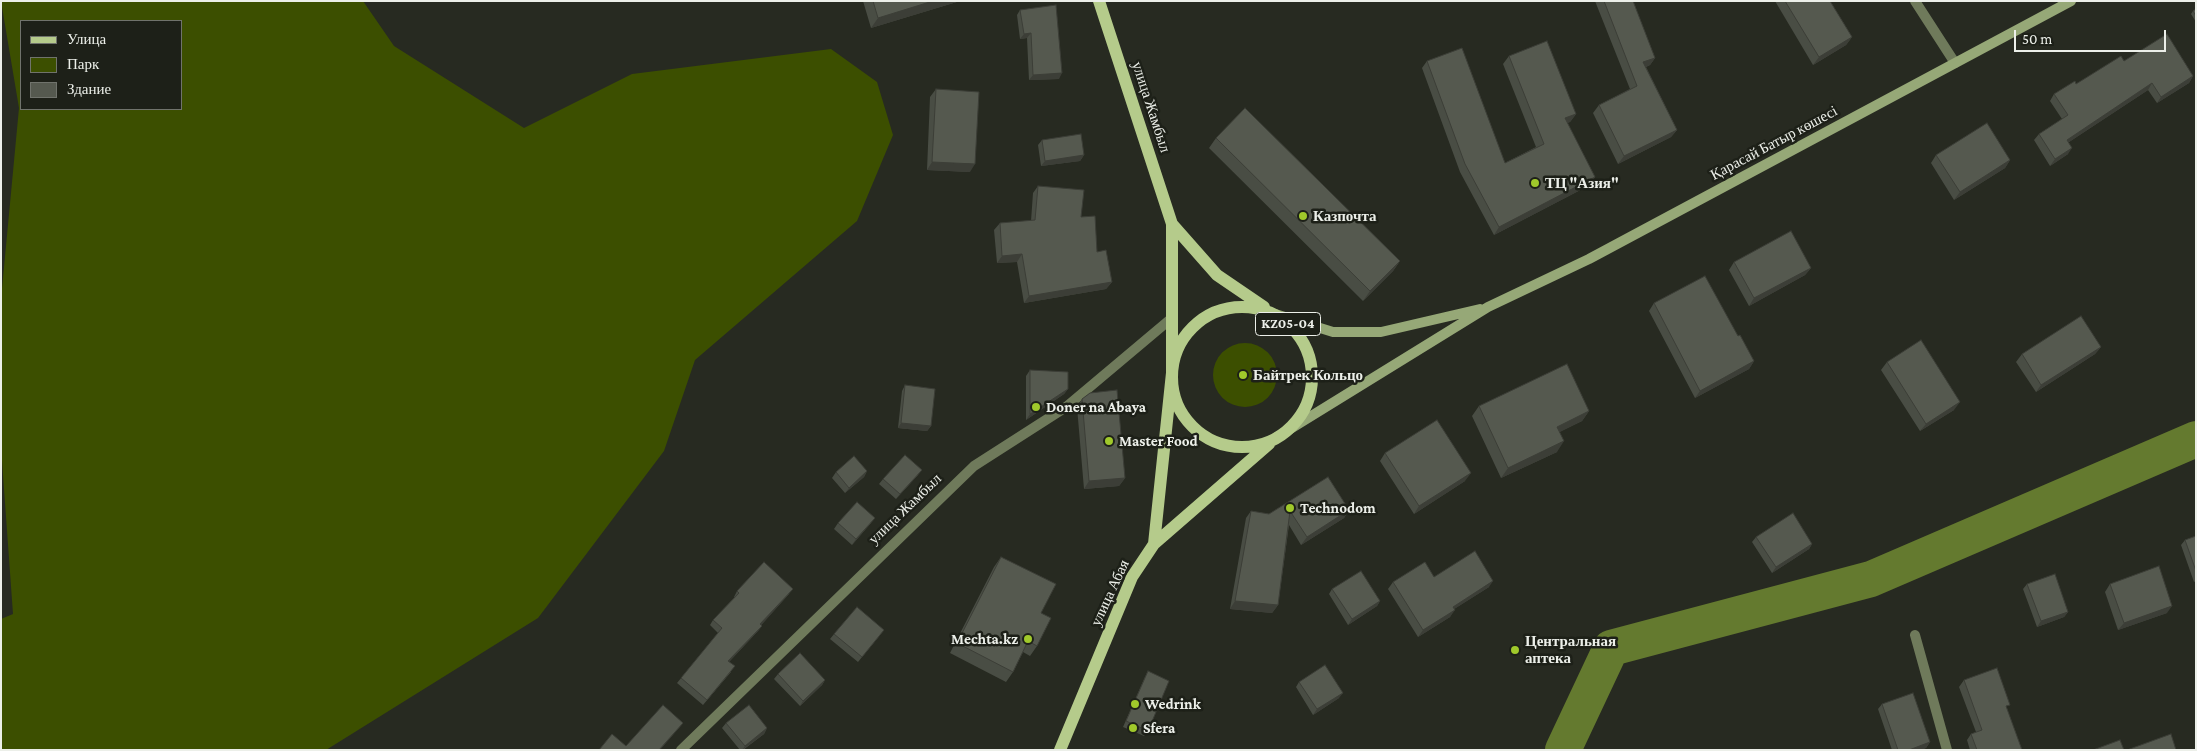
<!DOCTYPE html>
<meta charset="utf-8">
<style>
body{margin:0}
#map{position:relative;width:2197px;height:751px;overflow:hidden;background:#272a21;font-family:"Crimson Pro",serif}
canvas{display:block}
.frame{position:absolute;inset:0;border:2px solid #ecefe9;pointer-events:none}
.legend{position:absolute;left:20px;top:20px;width:162px;height:90px;box-sizing:border-box;background:#1d2018;border:1px solid #70736c;margin:0;padding:6px 9px;list-style:none;font-size:15px;color:#ecefe9}
.legend li{display:flex;align-items:center;gap:10px;height:25px}
.legend b{width:25px;border:1px solid #70736c}
.scale{position:absolute;left:2014px;top:30px;width:152px;height:22px;box-sizing:border-box;border:2px solid #ecefe9;border-top:0;padding-left:6px;font-size:15px;line-height:18px;white-space:nowrap;color:#ecefe9;-webkit-text-stroke:4px #1d2018;paint-order:stroke}
</style>
<div id="map">
<canvas width="2197" height="751"></canvas>
<div class="frame"></div>
<ul class="legend">
<li><b style="height:6px;background:#b5cb8b"></b>Улица</li>
<li><b style="height:14px;background:#3c4f00"></b>Парк</li>
<li><b style="height:14px;background:#55594f"></b>Здание</li>
</ul>
<div class="scale">50 m</div>
</div>
<script>
const c = document.querySelector('canvas').getContext('2d');
c.lineJoin = 'round';
function paint(path, color) { c.fillStyle = color; c.fill(path, 'evenodd'); }
const toPath = rows => new Path2D(rows.map(r => 'M' + r).join(''));
function stroke(path, color, width, dash) { c.strokeStyle = color; c.lineWidth = width; c.lineCap = dash ? 'butt' : 'round'; c.setLineDash(dash || []); c.stroke(path); }
function write(font, color, halo, rows, align = 'center') {
  c.font = font + ' "Crimson Pro",serif'; c.lineWidth = 5; c.setLineDash([]); c.textBaseline = 'middle'; c.strokeStyle = halo; c.fillStyle = color; for (const [text, x, y, turn = 0] of rows) {
    c.save(); c.translate(x, y); c.rotate((+turn || 0) * Math.PI / 180); c.textAlign = isNaN(turn) ? turn : align; if (halo) c.strokeText(text, 0, 0); c.fillText(text, 0, 0); c.restore();
  }
}
paint(toPath([
 [1,1,363,1,394,46,524,128,632,74,831,49,877,82,893,135,857,221,695,360,664,451,538,618,326,750,1,750,1,619,13,614,1,447,1,299,19,108],
 [21,21,181,21,181,109,21,109],
 '1213 375a32 32 0 1 1 64 0a32 32 0 1 1-64 0Z'
]), '#3c4f00');
stroke(toPath([
 [1563,750,1611,648,1871,579,2196,439]
]), '#647a2f', 36);
stroke(toPath([
 [1915,1,1955,63],
 [1915,635,1947,750],
 [681,750,974,466,1066,407,1173,317]
]), '#6f7a5b', 10);
stroke(toPath([
 [1272,313,1333,332,1381,332,1480,309],
 [1274,439,1488,307,1589,259,2071,1]
]), '#96a877', 10);
stroke(toPath([
 [1099,1,1172,224,1172,373,1154,544],
 [1172,224,1217,275,1264,307],
 '1172 377a70 70 0 1 1 140 0a70 70 0 1 1-140 0Z',
 [1060,750,1132,577,1154,544,1269,444]
]), '#b5cb8b', 12);
paint(toPath([
 [863,1,960,1,871,28],
 [1595,1,1633,1,1655,58,1650,65,1646,67,1677,130,1671,137,1618,164,1593,113,1599,105,1630,89],
 [1775,1,1830,1,1852,37,1846,45,1813,65],
 [2196,9,2196,22,2191,14,2193,11],
 [1020,10,1059,79,1029,80,1027,38,1020,39,1017,15],
 [1509,56,1576,114,1570,122,1567,123,1595,177,1590,185,1494,235,1460,172,1422,68,1427,61,1505,163,1536,147,1503,64],
 [2124,61,2193,76,2189,83,2157,103,2148,90,2069,142,2068,154,2050,166,2034,140,2039,134,2062,119,2050,101,2054,94],
 [936,89,970,172,927,170,930,97],
 [1216,138,1400,261,1393,271,1363,301,1209,148],
 [1042,140,1084,155,1080,161,1041,166,1038,145],
 [1936,155,2010,160,2005,168,1954,200,1931,163],
 [1038,186,1081,217,1112,282,1106,289,1024,303,1017,262,997,263,994,230,1000,223,1031,221,1033,193],
 [1734,262,1811,268,1805,275,1749,306,1729,270],
 [1654,303,1738,336,1754,361,1749,369,1695,398,1649,311],
 [2101,347,2095,354,2036,392,2016,362,2022,354],
 [1887,362,1954,410,1920,431,1881,370],
 [1030,370,1068,389,1064,394,1026,420,1026,376],
 [905,385,931,426,927,431,898,428,902,391],
 [1082,399,1125,478,1119,486,1084,489,1077,407],
 [1479,406,1589,411,1582,421,1559,432,1557,452,1501,478,1472,416],
 [1385,453,1465,481,1414,514,1380,461],
 [867,471,864,477,845,493,832,478,836,472],
 [918,475,896,499,879,484,883,479],
 [1328,477,1349,510,1344,518,1301,545,1289,525,1278,605,1272,613,1230,609,1246,518,1251,511,1269,514],
 [838,523,871,523,852,545,834,529],
 [2196,536,2196,581,2194,582,2181,545,2185,540],
 [1756,537,1812,544,1809,549,1772,573,1752,542],
 [1001,557,1041,613,1037,646,1030,656,1023,652,1013,672,1006,682,950,653,994,567],
 [1393,582,1489,587,1454,609,1450,617,1418,637,1388,589],
 [2027,584,2068,612,2064,617,2037,627,2023,589],
 [2110,584,2167,613,2118,630,2105,592],
 [1332,589,1380,601,1377,606,1348,625,1329,594],
 [737,591,789,594,761,625,762,626,758,631,729,662,731,672,703,705,677,683,718,633,710,625,713,620,735,597,734,597],
 [834,634,880,635,858,662,830,639],
 [1148,671,1148,731,1144,736,1123,727,1145,677],
 [778,674,825,680,822,685,800,706,774,679],
 [1964,680,2007,709,2022,750,1970,750,1967,740,1971,734,1976,732,1959,687],
 [1299,682,1339,698,1313,715,1296,687],
 [1882,704,1930,742,1926,748,1920,750,1892,750,1878,709],
 [726,723,767,728,764,734,743,750,740,750,722,728]
]), '#494d44');
paint(toPath([
 [933,1,960,1,871,28,878,18],
 [1031,33,1027,38,1020,39,1024,34],
 [1852,37,1846,45,1813,65,1819,57],
 [1655,58,1650,65,1638,70,1643,62],
 [1062,73,1059,79,1029,80,1033,75],
 [2193,76,2189,83,2157,103,2161,97],
 [2152,83,2148,90,2063,146,2067,140],
 [1576,114,1570,122,1559,126,1565,118],
 [1677,130,1671,137,1618,164,1624,156],
 [2072,148,2068,154,2050,166,2055,159],
 [1084,155,1080,161,1041,166,1045,161],
 [2010,160,2005,168,1954,200,1960,192],
 [932,162,975,164,970,172,927,170],
 [1595,177,1590,185,1494,235,1499,227],
 [1022,254,1017,262,997,263,1002,256],
 [1400,261,1393,271,1363,301,1370,291],
 [1811,268,1805,275,1749,306,1754,298],
 [1112,282,1106,289,1024,303,1029,296],
 [2101,347,2095,354,2036,392,2041,385],
 [1754,361,1749,369,1695,398,1700,391],
 [1068,389,1064,394,1026,420,1030,414],
 [1960,402,1954,410,1920,431,1926,424],
 [1589,411,1582,421,1550,437,1557,427],
 [901,423,931,426,927,431,898,428],
 [1564,441,1557,452,1501,478,1508,468],
 [922,470,918,475,896,499,900,494],
 [867,471,864,477,845,493,849,488],
 [1471,473,1465,481,1414,514,1419,506],
 [1125,478,1119,486,1084,489,1089,481],
 [1349,510,1344,518,1301,545,1307,537],
 [875,518,871,523,852,545,856,539],
 [1812,544,1809,549,1772,573,1776,567],
 [1493,581,1489,587,1448,613,1453,607],
 [793,589,789,594,757,630,760,624],
 [1235,601,1278,605,1272,613,1230,609],
 [1380,601,1377,606,1348,625,1352,619],
 [2172,606,2167,613,2118,630,2124,623],
 [1455,610,1450,617,1418,637,1423,630],
 [2068,612,2064,617,2037,627,2041,621],
 [762,626,758,631,725,666,728,661],
 [825,680,822,685,800,706,803,701],
 [1343,693,1339,698,1313,715,1317,709],
 [683,723,679,728,660,750,659,750],
 [767,728,764,734,742,750,745,746],
 [1930,742,1926,748,1920,750,1909,750]
]), '#3c3e37');
const building = toPath([
 [873,1,933,1,878,18,873,1],
 [1604,1,1633,1,1655,58,1643,62,1677,130,1624,156,1599,105,1637,86,1604,1],
 [1785,1,1830,1,1852,37,1819,57,1785,1],
 [1056,5,1062,73,1033,75,1031,33,1024,34,1020,10,1056,5],
 [2196,9,2196,16,2193,11,2196,9],
 [2167,34,2193,76,2161,97,2152,83,2067,140,2072,148,2055,159,2039,134,2068,115,2054,94,2075,81,2076,84,2121,56,2124,61,2167,34],
 [1547,41,1576,114,1565,118,1595,177,1499,227,1465,164,1427,61,1462,48,1505,163,1544,144,1509,56,1547,41],
 [936,89,979,92,975,164,932,162,936,89],
 [1245,108,1400,261,1370,291,1216,138,1245,108],
 [1987,123,2010,160,1960,192,1936,155,1987,123],
 [1081,134,1084,155,1045,161,1042,140,1081,134],
 [1038,186,1084,190,1081,217,1095,216,1097,252,1106,250,1112,282,1029,296,1022,254,1002,256,1000,223,1035,220,1038,186],
 [1791,231,1811,268,1754,298,1734,262,1791,231],
 [1705,276,1738,336,1740,335,1754,361,1700,391,1654,303,1705,276],
 [2081,316,2101,347,2041,385,2022,354,2081,316],
 [1921,340,1960,402,1926,424,1887,362,1921,340],
 [1567,364,1589,411,1557,427,1564,441,1508,468,1479,406,1567,364],
 [1030,370,1068,372,1068,389,1030,414,1030,370],
 [905,385,935,389,931,426,901,423,905,385],
 [1117,390,1125,478,1089,481,1082,399,1090,393,1117,390],
 [1437,420,1471,473,1419,506,1385,453,1437,420],
 [905,455,922,470,900,494,883,479,905,455],
 [854,456,867,471,849,488,836,472,854,456],
 [1328,477,1349,510,1307,537,1290,511,1278,605,1235,601,1251,511,1269,514,1328,477],
 [857,502,875,518,856,539,838,523,857,502],
 [1793,513,1812,544,1776,567,1756,537,1793,513],
 [2196,536,2196,571,2185,540,2196,536],
 [1475,551,1493,581,1453,607,1455,610,1423,630,1393,582,1425,562,1434,577,1475,551],
 [1001,557,1056,584,1041,613,1051,618,1037,646,1028,641,1013,672,957,643,1001,557],
 [764,562,793,589,760,624,762,626,728,661,735,666,707,700,681,678,722,628,713,620,739,593,737,591,764,562],
 [2159,566,2172,606,2124,623,2110,584,2159,566],
 [1361,571,1380,601,1352,619,1332,589,1361,571],
 [2055,574,2068,612,2041,621,2027,584,2055,574],
 [857,607,884,630,862,657,834,634,857,607],
 [800,653,825,680,803,701,778,674,800,653],
 [1325,665,1343,693,1317,709,1299,682,1325,665],
 [1997,668,2010,705,2006,706,2022,750,1977,750,1971,734,1982,730,1964,680,1997,668],
 [1148,671,1169,681,1148,731,1126,721,1148,671],
 [1913,693,1930,742,1909,750,1898,750,1882,704,1913,693],
 [663,705,683,723,659,750,658,749,657,750,599,750,612,734,626,746,663,705],
 [749,705,767,728,745,746,726,723,749,705],
 [2171,734,2176,750,2127,750,2171,734],
 [2120,740,2124,750,2093,750,2120,740]
]);
paint(building, '#55594f');
stroke(building, '#3c3e37', 1);
for (const [x, y, r, color] of [
 [1535,183,5,"#a0c92b"],
 [1303,216,5,"#a0c92b"],
 [1243,375,5,"#a0c92b"],
 [1036,407,5,"#a0c92b"],
 [1109,441,5,"#a0c92b"],
 [1290,508,5,"#a0c92b"],
 [1028,639,5,"#a0c92b"],
 [1515,650,5,"#a0c92b"],
 [1135,704,5,"#a0c92b"],
 [1133,728,5,"#a0c92b"]
]) { const dot = new Path2D(); dot.arc(x, y, r, 0, 2 * Math.PI); c.fillStyle = color; c.fill(dot); stroke(dot, '#1d2018', 2); }
for (const [x, y, w] of [
 [1288,324,65]
]) { const box = new Path2D(); box.roundRect(x - w / 2, y - 11.5, w, 23, 4); c.fillStyle = '#1d2018'; c.fill(box); stroke(box, '#ecefe9', 1); }
write('bold 14px', '#ecefe9', null, [
 ["KZ05-04",1288,324]
]);
write('15px', '#ecefe9', '#1d2018', [
 ["улица Жамбыл",1151,107,72],
 ["Қарасай Батыр көшесі",1774,143,-28],
 ["улица Жамбыл",905,509,-44],
 ["улица Абая",1110,593,-65]
]);
write('bold 15px', '#ecefe9', '#1d2018', [
 ["ТЦ \"Азия\"",1545,183],
 ["Казпочта",1313,216],
 ["Байтрек Кольцо",1253,375],
 ["Doner na Abaya",1046,407],
 ["Master Food",1119,441],
 ["Technodom",1300,508],
 ["Mechta.kz",1018,639,"right"],
 ["Центральная",1525,641],
 ["аптека",1525,658],
 ["Wedrink",1145,704],
 ["Sfera",1143,728]
], 'left');
</script>
